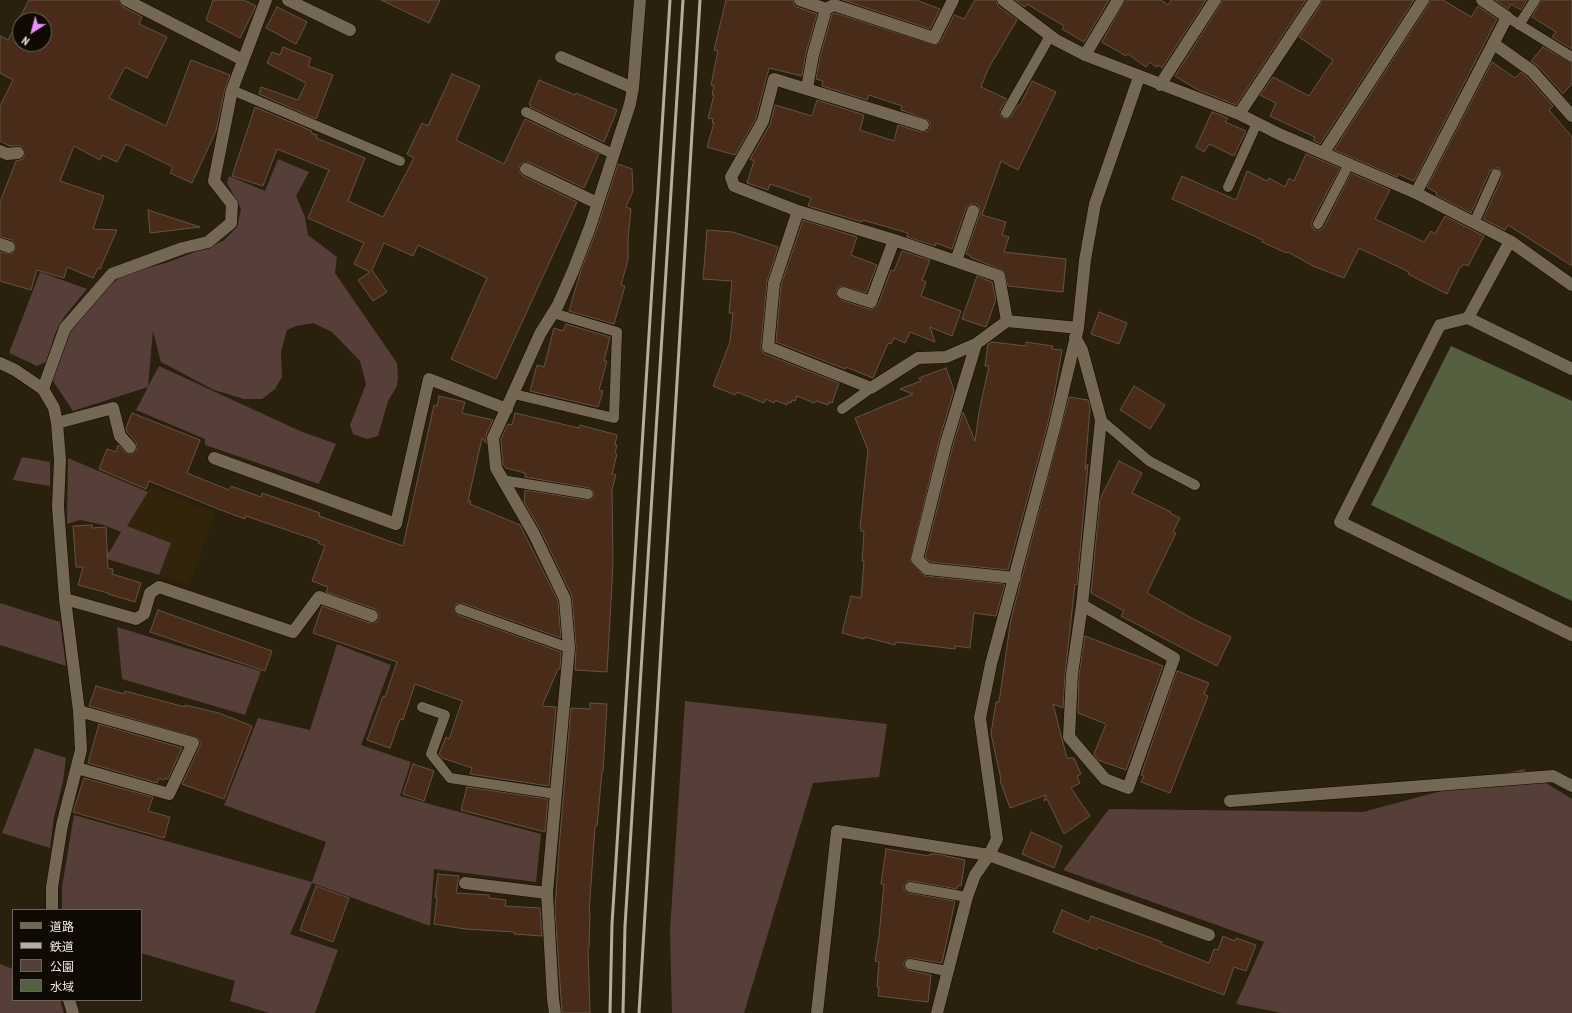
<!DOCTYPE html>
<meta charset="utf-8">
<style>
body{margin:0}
#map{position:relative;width:1572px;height:1013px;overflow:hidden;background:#2a200e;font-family:"PT Sans Narrow","Noto Sans JP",sans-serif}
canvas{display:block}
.legend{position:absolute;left:12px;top:909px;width:130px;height:92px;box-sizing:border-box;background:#0f0a04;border:1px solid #6a645c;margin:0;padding:5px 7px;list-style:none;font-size:12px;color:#f2ebe0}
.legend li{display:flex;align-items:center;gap:8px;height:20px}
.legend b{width:20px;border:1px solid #6a645c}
.north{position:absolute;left:12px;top:12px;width:40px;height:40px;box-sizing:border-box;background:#0f0a04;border:1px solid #6a645c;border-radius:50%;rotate:216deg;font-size:11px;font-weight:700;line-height:16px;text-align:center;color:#f2ebe0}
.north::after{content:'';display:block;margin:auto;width:14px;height:18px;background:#ea8dfd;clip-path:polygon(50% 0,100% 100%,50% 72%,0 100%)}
</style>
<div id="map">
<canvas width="1572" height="1013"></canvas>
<ul class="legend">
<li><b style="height:5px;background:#746753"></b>道路</li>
<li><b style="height:5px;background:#b5ada0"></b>鉄道</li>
<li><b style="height:11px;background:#563e39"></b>公園</li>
<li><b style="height:11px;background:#546040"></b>水域</li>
</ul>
<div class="north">N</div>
</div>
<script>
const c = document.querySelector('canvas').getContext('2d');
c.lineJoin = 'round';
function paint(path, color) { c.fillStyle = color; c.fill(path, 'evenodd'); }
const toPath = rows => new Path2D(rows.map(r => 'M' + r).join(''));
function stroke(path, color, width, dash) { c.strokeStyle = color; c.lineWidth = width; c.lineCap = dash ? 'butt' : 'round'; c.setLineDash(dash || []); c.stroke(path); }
paint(toPath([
 [151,486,215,513,189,586,159,575,171,543,127,526]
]), '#32240b');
paint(toPath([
 [278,159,309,172,296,196,305,217,308,235,337,257,335,273,397,363,398,377,397,386,388,401,378,436,367,439,353,434,350,425,366,384,360,361,332,332,313,323,296,326,287,330,281,352,282,377,275,389,262,399,244,399,214,390,161,362,153,331,148,386,159,366,300,431,336,444,319,484,205,445,205,439,136,410,148,387,73,411,51,378,69,330,98,295,124,274,166,263,223,241,237,227,241,209,227,183,229,176,265,191],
 [40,272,87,289,64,317,55,334,46,362,37,366,9,353],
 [22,457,50,462,50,486,13,480],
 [68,458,148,492,127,526,171,543,159,575,101,557,110,551,121,532,104,525,80,520,67,524],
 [0,603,60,622,66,666,0,645],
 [117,627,261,671,245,715,122,679],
 [337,644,391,665,361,745,411,762,400,796,541,834,536,882,434,869,430,926,312,883,290,934,338,950,315,1013,269,1013,230,1001,235,981,141,953,141,910,62,910,62,887,74,815,312,882,326,842,224,805,258,718,310,730],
 [685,701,887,724,879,777,813,783,744,1013,672,1013,670,930],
 [35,748,66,758,63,782,54,817,50,848,2,833],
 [1523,769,1572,799,1572,1013,1282,1013,1236,1004,1264,942,1063,870,1109,809,1363,812],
 [0,964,13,969,13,1000,60,1000,64,1013,0,1013]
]), '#563e39');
paint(toPath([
 [1451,346,1572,401,1572,601,1371,505]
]), '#546040');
const building = toPath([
 [29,0,119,0,122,6,142,17,139,24,167,37,147,78,125,67,109,98,166,126,191,60,230,75,225,89,216,131,192,183,170,173,173,167,126,144,117,162,102,155,100,160,74,146,60,181,104,196,93,229,117,230,100,269,98,268,93,278,67,267,64,278,37,270,31,290,0,281,0,252,11,254,14,252,16,246,12,240,0,237,0,202,16,161,23,159,25,153,21,146,10,146,0,141,0,106,13,80,0,73,0,36,8,40,29,0],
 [20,20,44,20,44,44,20,44,20,20],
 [213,0,244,0,256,6,240,38,206,20,213,0],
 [381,0,440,0,429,23,381,0],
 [726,0,793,0,794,5,797,7,817,14,806,53,802,76,769,68,756,118,735,155,707,147,714,123,712,123,713,119,708,118,714,95,712,95,714,86,711,85,718,51,714,50,726,0],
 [843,0,916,0,940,9,930,29,843,0],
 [975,0,996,0,998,6,1017,20,988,69,981,87,1007,99,1000,110,1001,117,1006,119,1011,117,1018,105,1020,105,1032,81,1056,92,1018,170,1001,161,982,215,1006,222,1002,235,1009,237,1004,252,1066,259,1063,292,1008,286,1004,271,970,257,971,256,966,254,980,213,979,206,976,204,971,204,966,208,952,249,936,243,935,246,907,237,908,233,863,220,862,222,808,206,811,198,770,184,768,190,747,183,754,161,750,159,770,125,775,105,812,116,817,100,864,115,860,130,894,141,898,125,921,132,928,131,930,128,930,123,928,120,901,110,902,106,869,95,867,100,822,86,823,81,816,79,820,57,832,14,835,13,935,45,941,41,954,15,964,19,975,0],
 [1015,0,1109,0,1084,42,1062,29,1064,26,1027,4,1025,7,1015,0],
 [1125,0,1161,0,1168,5,1171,0,1206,0,1162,68,1158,65,1156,67,1150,62,1146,67,1128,54,1126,56,1102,42,1125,0],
 [1222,0,1306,0,1236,105,1198,90,1175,76,1221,4,1222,0],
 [1322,0,1414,0,1320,144,1313,140,1315,137,1270,116,1276,103,1260,95,1273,77,1309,96,1333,60,1299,37,1321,4,1322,0],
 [1430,0,1443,0,1471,17,1478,6,1497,19,1414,181,1398,174,1397,177,1334,150,1429,4,1430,0],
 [1495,0,1527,0,1521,10,1511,4,1508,9,1495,0],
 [1541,0,1572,0,1572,49,1552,37,1556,32,1532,17,1541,0],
 [277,7,307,22,296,44,266,28,277,7],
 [283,47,311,58,308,66,333,75,316,119,259,94,261,87,298,100,306,83,267,63,272,52,280,55,283,47],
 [1543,47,1572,63,1572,83,1563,94,1538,66,1531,61,1543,47],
 [1492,62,1515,78,1521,72,1527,77,1553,106,1549,110,1572,137,1572,266,1508,225,1505,230,1483,219,1502,177,1502,173,1499,168,1495,168,1490,171,1471,213,1436,195,1437,193,1427,187,1492,62],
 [452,74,480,86,456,140,504,164,525,119,599,154,584,188,529,162,522,163,519,166,520,173,523,176,577,202,496,379,451,359,487,278,418,245,413,256,384,243,372,270,387,292,373,301,358,280,370,272,354,264,364,243,308,218,329,170,277,149,263,186,232,176,255,107,312,131,311,133,317,135,316,138,365,158,348,201,383,217,414,158,407,154,422,123,428,126,452,74],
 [539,80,575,95,576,93,617,110,604,142,530,107,531,105,529,104,539,80],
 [1212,112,1228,118,1225,122,1246,131,1234,156,1209,144,1204,152,1196,147,1212,112],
 [1306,154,1340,168,1312,221,1312,227,1315,230,1321,230,1324,227,1351,173,1390,190,1375,219,1424,242,1431,231,1435,234,1445,216,1484,236,1468,266,1463,264,1462,267,1460,267,1447,294,1408,274,1409,272,1359,248,1344,278,1313,266,1288,252,1287,253,1262,242,1263,240,1172,199,1182,176,1236,200,1247,171,1267,181,1269,178,1285,187,1289,178,1294,181,1306,154],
 [618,164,632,169,633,191,626,207,631,209,628,239,628,260,621,285,625,286,614,324,569,311,581,270,597,229,618,164],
 [148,210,200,227,150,233,148,210],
 [803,220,857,237,851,255,877,265,866,293,842,286,838,288,836,294,841,300,869,309,873,309,878,305,891,270,894,271,902,251,930,260,922,280,926,282,921,296,961,311,952,336,930,327,935,342,910,332,905,343,894,338,891,344,888,343,873,378,846,367,845,369,776,342,781,285,803,220],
 [707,230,733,232,778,247,767,282,761,346,761,350,765,354,839,383,832,403,829,402,828,405,817,401,814,403,797,396,795,401,792,400,791,403,788,402,787,405,775,400,774,403,766,399,764,403,737,392,735,395,713,386,730,342,733,313,729,313,732,281,703,279,707,230],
 [977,276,992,282,996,299,986,327,962,319,977,276],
 [1099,312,1127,323,1119,344,1091,334,1099,312],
 [566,324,610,337,604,361,607,361,599,390,603,391,598,407,530,391,537,365,544,367,554,328,563,331,566,324],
 [992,342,1026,346,1026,342,1053,346,1052,349,1062,350,1054,396,1047,427,1008,570,930,562,925,557,953,445,963,412,975,441,979,412,989,366,985,366,988,344,992,342],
 [946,368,954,390,939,441,910,561,922,574,926,576,1005,584,996,616,974,613,970,648,955,646,955,649,896,642,895,645,865,637,864,639,842,633,851,596,861,598,864,561,862,561,864,532,861,531,861,529,860,528,868,450,855,418,913,394,900,389,921,381,919,378,946,368],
 [1134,386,1165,405,1150,429,1120,410,1134,386],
 [439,396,465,402,462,413,493,420,486,435,486,443,482,438,468,501,471,501,470,504,520,525,558,601,561,638,462,603,456,604,454,610,458,615,561,652,560,669,558,669,542,706,556,707,549,786,470,774,472,768,442,758,439,754,446,737,449,739,462,701,415,684,403,720,400,719,390,748,367,740,383,696,385,697,397,662,313,633,322,606,369,623,377,622,379,618,379,614,375,609,326,592,328,587,312,581,325,546,318,543,319,541,246,516,245,519,221,510,149,481,146,489,99,469,107,449,116,452,118,445,125,452,131,454,137,450,136,442,127,432,126,428,132,413,200,440,187,473,229,490,231,486,261,497,262,493,320,513,319,516,403,546,434,405,437,406,439,396],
 [1069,397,1088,400,1090,408,1085,470,1088,464,1077,585,1075,584,1065,674,1063,708,1053,704,1067,758,1074,758,1081,774,1077,776,1080,783,1071,788,1090,816,1064,834,1047,799,1044,801,1046,795,1010,808,1000,780,1001,779,991,734,996,702,999,702,1011,619,1069,397],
 [515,413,579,428,580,425,617,435,615,445,617,445,615,453,617,454,612,474,616,475,612,489,613,565,607,672,575,670,576,647,572,596,541,531,524,502,525,490,587,500,593,498,594,492,589,488,525,477,525,473,506,468,503,465,501,439,508,424,512,425,515,413],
 [1119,461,1142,473,1132,493,1171,512,1170,513,1180,518,1173,532,1176,533,1147,593,1195,620,1231,637,1217,666,1121,616,1124,611,1091,593,1100,499,1119,461],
 [92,525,92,528,106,527,108,568,113,569,112,574,141,583,135,602,108,594,108,593,78,585,83,567,76,567,73,526,92,525],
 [158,610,272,651,265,671,150,632,158,610],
 [1085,636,1163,666,1126,770,1098,760,1094,754,1106,724,1078,713,1079,675,1085,636],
 [1177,671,1209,683,1204,694,1208,696,1170,793,1141,782,1144,776,1141,775,1177,671],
 [96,686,124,694,125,691,185,707,185,705,219,713,252,726,224,799,182,784,200,746,200,742,198,738,89,706,96,686],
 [590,703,607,704,603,771,602,771,597,826,595,826,589,913,590,913,589,948,588,948,590,1013,562,1013,555,909,559,848,571,708,590,709,590,703],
 [99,724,182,748,168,779,165,778,164,780,159,778,157,783,88,763,99,724],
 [413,764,434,771,424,801,403,794,413,764],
 [84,778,153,797,148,811,170,817,164,838,73,812,84,778],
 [467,787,548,799,545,832,461,810,467,787],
 [1031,832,1062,846,1054,868,1022,854,1031,832],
 [886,849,929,856,930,854,937,854,965,860,961,886,958,885,957,889,911,881,907,881,904,886,904,890,909,893,955,901,942,963,911,958,908,958,904,962,904,966,908,970,931,975,928,1002,878,996,879,987,877,987,879,962,875,961,879,936,884,884,881,884,886,849],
 [438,874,459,876,456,893,489,895,489,898,506,900,505,906,540,908,542,936,514,934,514,932,465,929,434,924,437,897,435,897,438,874],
 [316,886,349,898,333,942,300,930,316,886],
 [1062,910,1089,922,1091,916,1162,942,1161,944,1209,963,1214,949,1218,950,1223,936,1235,941,1236,938,1256,945,1246,971,1234,967,1224,995,1132,961,1098,947,1097,950,1053,932,1062,910]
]);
paint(building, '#482c19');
stroke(building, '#665245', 1);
const lane = toPath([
 [1507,17,1572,57],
 [1519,25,1535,0],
 [232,90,400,161],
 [526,112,613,154],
 [1006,113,1050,36],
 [1228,187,1257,123],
 [1474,223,1496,174],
 [1318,224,1349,164],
 [514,394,614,418,617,332,553,313],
 [842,409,871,388],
 [1101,420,1149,461,1195,485],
 [502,480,588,494],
 [460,609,569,648],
 [422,707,445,715,431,754,450,778,556,794],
 [910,887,967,897],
 [910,964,947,971]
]);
const street = toPath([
 [126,0,243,60],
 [288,0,350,30],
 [800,0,826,9,813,55,807,88],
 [1003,0,1056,40,1085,55,1239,114,1279,134,1416,193,1510,241,1572,285],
 [826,9,834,5,934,38,953,0],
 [1494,44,1532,71,1572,116],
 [1085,55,1118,0],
 [561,57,633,88],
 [1160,85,1215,0],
 [1239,114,1315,0],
 [923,125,774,79,763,121,731,177,734,186,798,211,894,240,999,276,1007,321],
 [0,151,7,154,18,153],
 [1324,152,1423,0],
 [526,169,597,203],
 [1416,193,1507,17,1482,0],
 [798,211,774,283,768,347,871,388,918,358,946,357,976,344,1007,321,1078,328],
 [0,244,9,247],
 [956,261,973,211],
 [843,293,871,302,894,240],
 [1468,318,1510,241],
 [1075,337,1082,350,1101,420,1082,605,1072,674,1069,737,1105,779,1128,788,1174,658,1082,605],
 [976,344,946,443,917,559,927,569,1015,578],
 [0,363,15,370,43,389,54,408,57,423,60,460,58,507,65,599,79,711,81,750,62,825,52,887,52,910],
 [1572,369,1468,318,1440,325,1340,522,1572,635],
 [43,389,65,328,112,274,183,248,208,242,231,223,232,204,214,181,232,90,266,0],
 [57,423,113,408,120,436,130,447],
 [214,458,396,524,429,379,507,409],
 [65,599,136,619,144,614,150,593,159,587,293,632,319,597,372,616],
 [77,768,169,794,193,743,79,711],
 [1230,801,1553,776,1572,786],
 [465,883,547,893],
 [69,1000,73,1013],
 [555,1013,553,999,547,893,569,648,565,599,534,534,496,468,493,438,540,334,558,305,573,271,590,227,630,104,633,88,640,0],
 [817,1013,837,831,989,855,1209,935],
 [937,1013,967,897,975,875,989,855,997,839,980,718,991,664,1054,429,1078,328,1085,260,1095,204,1139,77]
]);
stroke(lane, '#130900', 11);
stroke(street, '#130900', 13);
stroke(lane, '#746753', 10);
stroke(street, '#746753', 12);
stroke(toPath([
 [610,1013,612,924,670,0],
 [623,1013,625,926,683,0],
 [639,1013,700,0]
]), '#b5ada0', 3);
</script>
